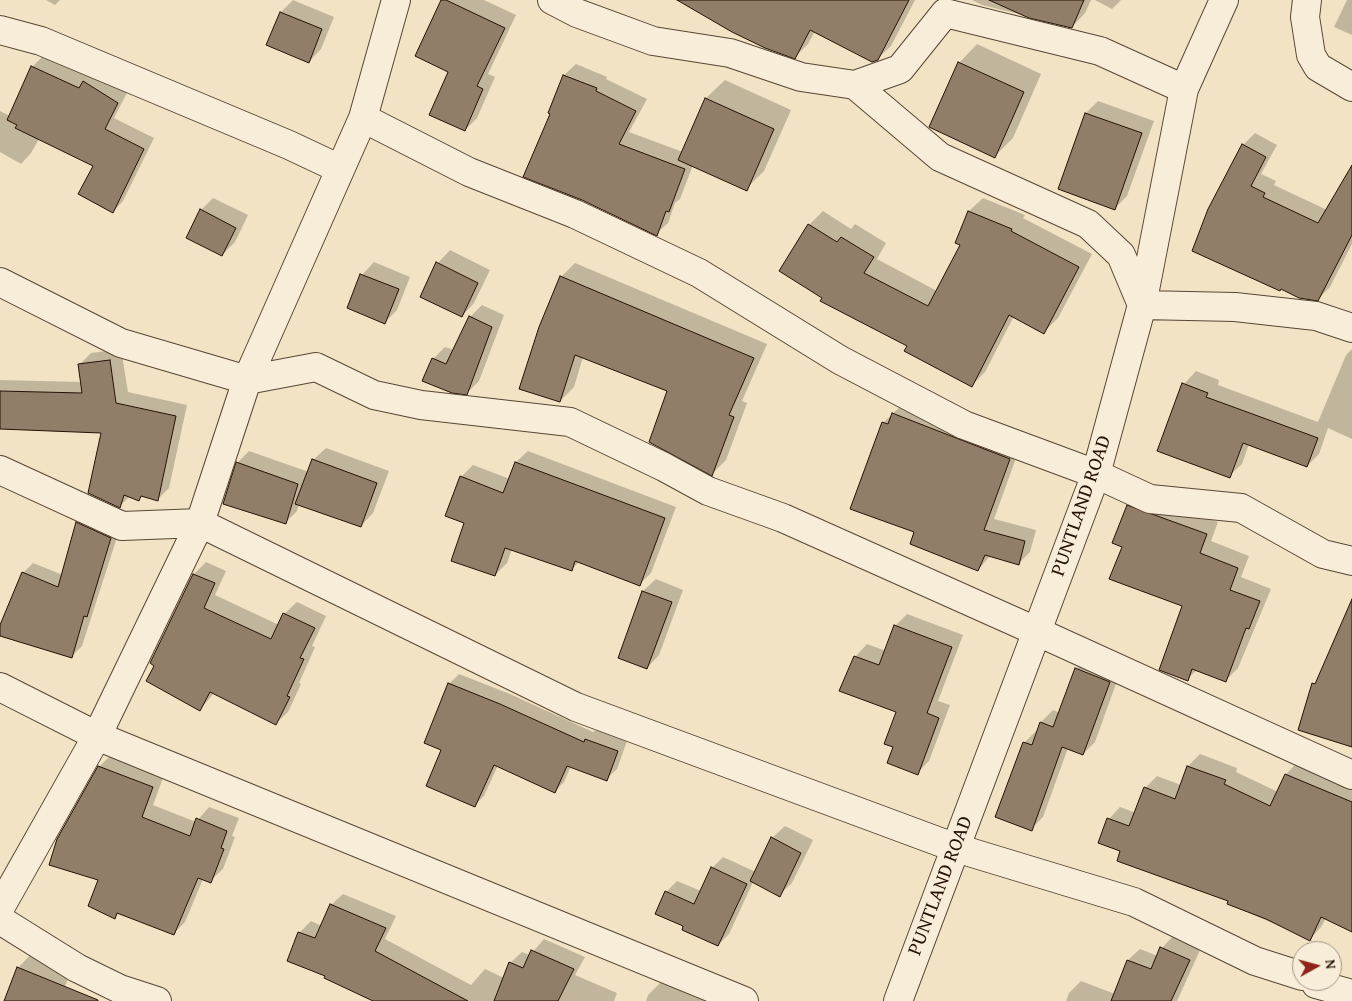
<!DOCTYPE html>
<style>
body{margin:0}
#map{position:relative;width:1352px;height:1001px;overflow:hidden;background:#f2e3c4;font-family:"Gentium Book Plus",serif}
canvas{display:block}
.north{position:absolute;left:1292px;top:941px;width:50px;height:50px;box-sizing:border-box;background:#f7edd9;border:1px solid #a39584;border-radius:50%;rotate:83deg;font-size:14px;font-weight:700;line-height:20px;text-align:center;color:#251105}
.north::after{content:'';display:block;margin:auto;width:18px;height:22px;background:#8f2418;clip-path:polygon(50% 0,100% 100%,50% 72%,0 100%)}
</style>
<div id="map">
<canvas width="1352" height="1001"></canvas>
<div class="north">N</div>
</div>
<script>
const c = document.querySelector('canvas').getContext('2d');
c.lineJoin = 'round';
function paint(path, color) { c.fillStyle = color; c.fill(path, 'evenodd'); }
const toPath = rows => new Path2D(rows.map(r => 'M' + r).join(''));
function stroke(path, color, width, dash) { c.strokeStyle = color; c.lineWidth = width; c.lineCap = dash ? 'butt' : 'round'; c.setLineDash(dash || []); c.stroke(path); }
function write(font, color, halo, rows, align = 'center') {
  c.font = font + ' "Gentium Book Plus",serif'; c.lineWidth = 4; c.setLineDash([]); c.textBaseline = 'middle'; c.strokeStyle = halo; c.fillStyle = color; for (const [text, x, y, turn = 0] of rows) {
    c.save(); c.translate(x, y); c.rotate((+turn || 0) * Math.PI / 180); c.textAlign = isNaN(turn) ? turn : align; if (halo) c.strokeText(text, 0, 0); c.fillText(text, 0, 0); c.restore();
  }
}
paint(toPath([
 [46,0,60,0,55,5],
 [293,0,334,17,321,49,309,62,268,45,281,12],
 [442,0,484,0,516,15,488,74,495,77,477,118,465,130,450,71],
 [708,0,915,0,891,46,877,59,815,31,808,44,795,57],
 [972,0,1091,0,1085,13,1072,27,982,5],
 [1095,0,1121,0,1112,9],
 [1347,0,1352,0,1352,35,1334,27],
 [977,44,1041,74,1013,138,995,156,959,63],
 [43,56,89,77,95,71,128,91,114,118,154,138,123,201,113,212,95,166,39,139,31,153,21,164,0,152,0,111,10,116,32,67],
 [576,64,607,77,606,79,647,99,629,132,683,152,706,98,725,80,791,110,764,171,746,189,693,165,680,199,675,203,668,223,656,234,549,113,564,75],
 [1098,101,1154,121,1127,196,1115,208,1086,113],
 [1255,133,1277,145,1261,174,1276,181,1274,185,1327,210,1352,167,1352,244,1330,287,1318,299,1282,288,1280,290,1193,250,1243,145],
 [213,198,248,215,235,242,222,255,201,210],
 [983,198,1025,215,1023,218,1092,254,1058,318,1044,332,1014,316,985,372,972,385,909,345,824,298,809,225,823,211,851,229,855,224,886,243,877,259,937,291,961,244,956,242,969,211],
 [450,250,490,270,474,303,462,316,422,296,438,263],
 [374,262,410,277,397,310,385,322,362,275],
 [575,263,767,344,742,401,747,403,726,460,712,474,668,390,583,357,574,387,560,401,561,277],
 [482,305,504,315,479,381,467,393,433,359,445,347,454,350,470,317],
 [121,349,128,392,187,405,169,488,158,499,143,495,139,499,130,496,120,506,102,432,0,428,0,380,82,382,79,365,91,353],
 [1352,349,1352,439,1328,428,1319,454,1307,466,1249,444,1242,464,1229,476,1159,450,1184,384,1196,371,1219,380,1218,385,1318,422,1346,355],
 [904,403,1020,447,994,519,1036,530,1030,552,1019,563,991,555,978,570,916,532,883,423],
 [326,448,389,471,373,513,361,526,299,504,297,511,285,523,237,463,249,451,309,472,313,460],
 [528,451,676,507,651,573,639,585,579,562,571,570,512,549,507,563,495,575,466,523,461,477,473,465,510,479,516,462],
 [1140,494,1218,522,1211,541,1249,556,1241,577,1271,589,1238,668,1226,680,1197,670,1187,679,1183,605,1124,546,1128,506],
 [87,513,120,528,82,646,72,656,0,635,0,630,23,573,33,563,63,575,78,523],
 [206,562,226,571,215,595,279,625,284,614,297,602,326,616,312,646,315,647,299,683,301,684,288,712,275,724,214,693,200,710,151,663,194,574],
 [656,579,683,590,659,655,647,668,619,657,643,591],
 [907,614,963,635,938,701,950,705,929,761,917,773,895,746,897,711,855,657,867,644,886,651,895,626],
 [1088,657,1121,670,1095,742,1083,754,1068,748,1043,817,1031,829,1024,743,1036,731,1038,731,1041,722,1053,710,1060,713,1076,669],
 [459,674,510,694,593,732,596,730,627,741,617,769,606,779,571,766,564,782,554,792,498,765,484,796,474,806,443,749,449,684],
 [1200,754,1237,768,1236,772,1278,792,1286,774,1297,763,1352,786,1352,931,1326,918,1321,927,1310,939,1228,904,1230,901,1122,851,1109,819,1120,807,1136,813,1145,788,1157,776,1181,785,1188,766],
 [111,755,164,775,153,805,196,822,209,807,239,818,232,836,235,837,223,869,210,881,203,879,185,922,173,934,119,913,115,917,99,880,99,767],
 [785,826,813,840,792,883,779,895,753,882,729,934,718,945,685,926,666,892,677,881,701,891,712,868,723,857,756,872,772,838],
 [343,894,396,916,385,939,471,985,485,969,504,978,510,963,522,952,530,955,544,939,585,957,575,975,617,993,614,1001,376,1001,299,933,311,921,322,926,331,905],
 [1173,936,1201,948,1177,1001,1066,1001,1069,993,1081,981,1115,994,1128,960,1140,949,1158,956,1162,948],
 [30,955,71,972,59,1001,5,1001,18,968],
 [661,982,700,998,704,994,720,1001,646,1001,648,995]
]), '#0003');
const building = toPath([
 [441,0,446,0,505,28,477,86,483,89,465,131,429,115,448,72,415,56,441,0],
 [677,0,909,0,878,60,872,62,810,30,795,59,765,48,732,32,677,0],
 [989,0,1084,0,1072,28,1029,18,989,0],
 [280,12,322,29,309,63,266,45,280,12],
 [958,62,1024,92,995,158,929,127,958,62],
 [31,66,79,88,83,81,118,103,105,129,144,149,113,213,78,194,93,166,15,128,17,125,7,120,31,66],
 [563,75,597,88,596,91,636,111,619,144,685,169,669,212,666,211,657,236,582,200,523,177,550,114,548,113,563,75],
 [705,98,774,129,747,191,678,160,705,98],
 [1085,113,1142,133,1115,210,1058,189,1085,113],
 [1242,144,1266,157,1251,186,1265,193,1263,197,1318,223,1352,165,1352,235,1318,301,1299,298,1281,289,1280,291,1192,251,1208,209,1242,144],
 [200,209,236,228,222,256,186,238,200,209],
 [968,211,1012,229,1011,231,1079,267,1044,334,1009,315,972,387,904,351,907,346,820,301,822,298,779,271,808,224,837,242,841,237,874,257,864,273,928,306,960,245,955,243,968,211],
 [436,262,478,283,462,317,420,297,436,262],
 [360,274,399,289,385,324,347,308,360,274],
 [560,276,754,358,729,415,734,417,712,476,649,442,667,391,575,355,560,402,519,389,539,327,560,276],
 [469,316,492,327,467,395,452,393,422,381,432,358,446,364,469,316],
 [110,360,116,403,176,416,158,501,141,496,139,501,124,495,120,508,88,493,101,433,0,429,0,391,82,393,78,364,110,360],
 [1182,383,1208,393,1206,397,1318,438,1307,467,1243,443,1230,478,1157,451,1182,383],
 [892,413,1010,459,984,530,1025,541,1019,565,985,555,978,571,910,544,914,532,850,509,882,422,888,424,892,413],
 [312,459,377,483,361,527,295,504,312,459],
 [236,462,298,484,286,524,223,504,236,462],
 [515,462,665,518,640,586,575,561,572,571,505,548,495,576,451,561,464,523,445,516,460,476,503,493,515,462],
 [1127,505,1207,534,1200,553,1238,568,1230,590,1260,601,1249,629,1246,628,1226,682,1192,669,1188,681,1159,670,1182,606,1109,579,1122,547,1112,543,1127,505],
 [76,522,111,538,87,617,84,616,72,658,0,636,0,625,22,572,58,587,76,522],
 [193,574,215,583,204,608,271,639,283,613,315,628,300,658,304,659,287,696,290,697,276,725,210,692,200,711,146,681,154,666,150,663,193,574],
 [642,591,672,602,647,669,618,658,642,591],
 [1352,599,1352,747,1298,730,1312,683,1315,684,1352,599],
 [894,625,952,647,927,713,939,718,918,775,887,763,893,747,884,744,896,712,839,691,854,656,879,665,894,625],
 [1075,668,1110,682,1083,755,1062,747,1032,831,995,817,1023,742,1032,745,1040,722,1053,727,1075,668],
 [448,683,500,704,584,742,585,739,618,751,607,781,567,766,555,793,494,765,475,807,426,786,441,750,424,743,448,683],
 [98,766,153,787,142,817,190,836,196,818,227,831,221,848,224,849,211,883,198,878,174,935,117,913,115,919,88,906,98,880,49,865,57,839,98,766],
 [1187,766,1226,780,1224,784,1270,806,1285,774,1352,802,1352,932,1321,917,1310,941,1266,919,1227,904,1228,901,1117,861,1120,851,1098,843,1107,818,1129,826,1144,787,1175,799,1187,766],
 [771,837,801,853,780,897,750,881,771,837],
 [711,867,747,884,718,946,682,930,683,926,655,914,665,891,694,904,711,867],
 [330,904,386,928,375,951,468,1001,373,1001,324,978,325,976,287,961,298,932,315,938,330,904],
 [1160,947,1190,960,1171,1001,1111,1001,1127,960,1151,969,1160,947],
 [531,950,574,969,558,1001,494,1001,509,962,523,968,531,950],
 [17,967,98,1000,98,1001,4,1001,17,967]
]);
paint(building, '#907e68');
stroke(building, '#251105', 1);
const minor = toPath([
 [552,0,577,13,653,41,730,53,801,77,855,85,900,69,945,13,1100,51,1184,89],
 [1307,0,1305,17,1311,55,1318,67,1352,87],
 [0,30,41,41,289,145,340,169],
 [855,85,940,157,1088,224,1121,255,1142,305,1235,307,1316,316,1352,328],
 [363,118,469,172,575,214,699,273,840,360,964,425,1096,474,1150,499,1241,508,1323,554,1352,561],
 [0,282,121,343,247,380,316,367,374,395,421,405,570,422,664,467,708,491,783,518,1038,632,1352,775],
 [0,470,122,526,200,523,576,707,956,848,1134,902,1255,961,1302,976],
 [0,687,97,736,744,1001],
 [0,908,97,736,200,523,247,380,363,118,396,0],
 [0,920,77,968,120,989,157,1001],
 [1316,984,1352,994],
 [898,1001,1096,474,1142,305,1184,89,1224,0]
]);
stroke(minor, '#584635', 30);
stroke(minor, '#f7edd9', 28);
write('20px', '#251105', '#f7edd9', [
 ["PUNTLAND ROAD",1082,506,-71],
 ["PUNTLAND ROAD",941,886,-69]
]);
</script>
